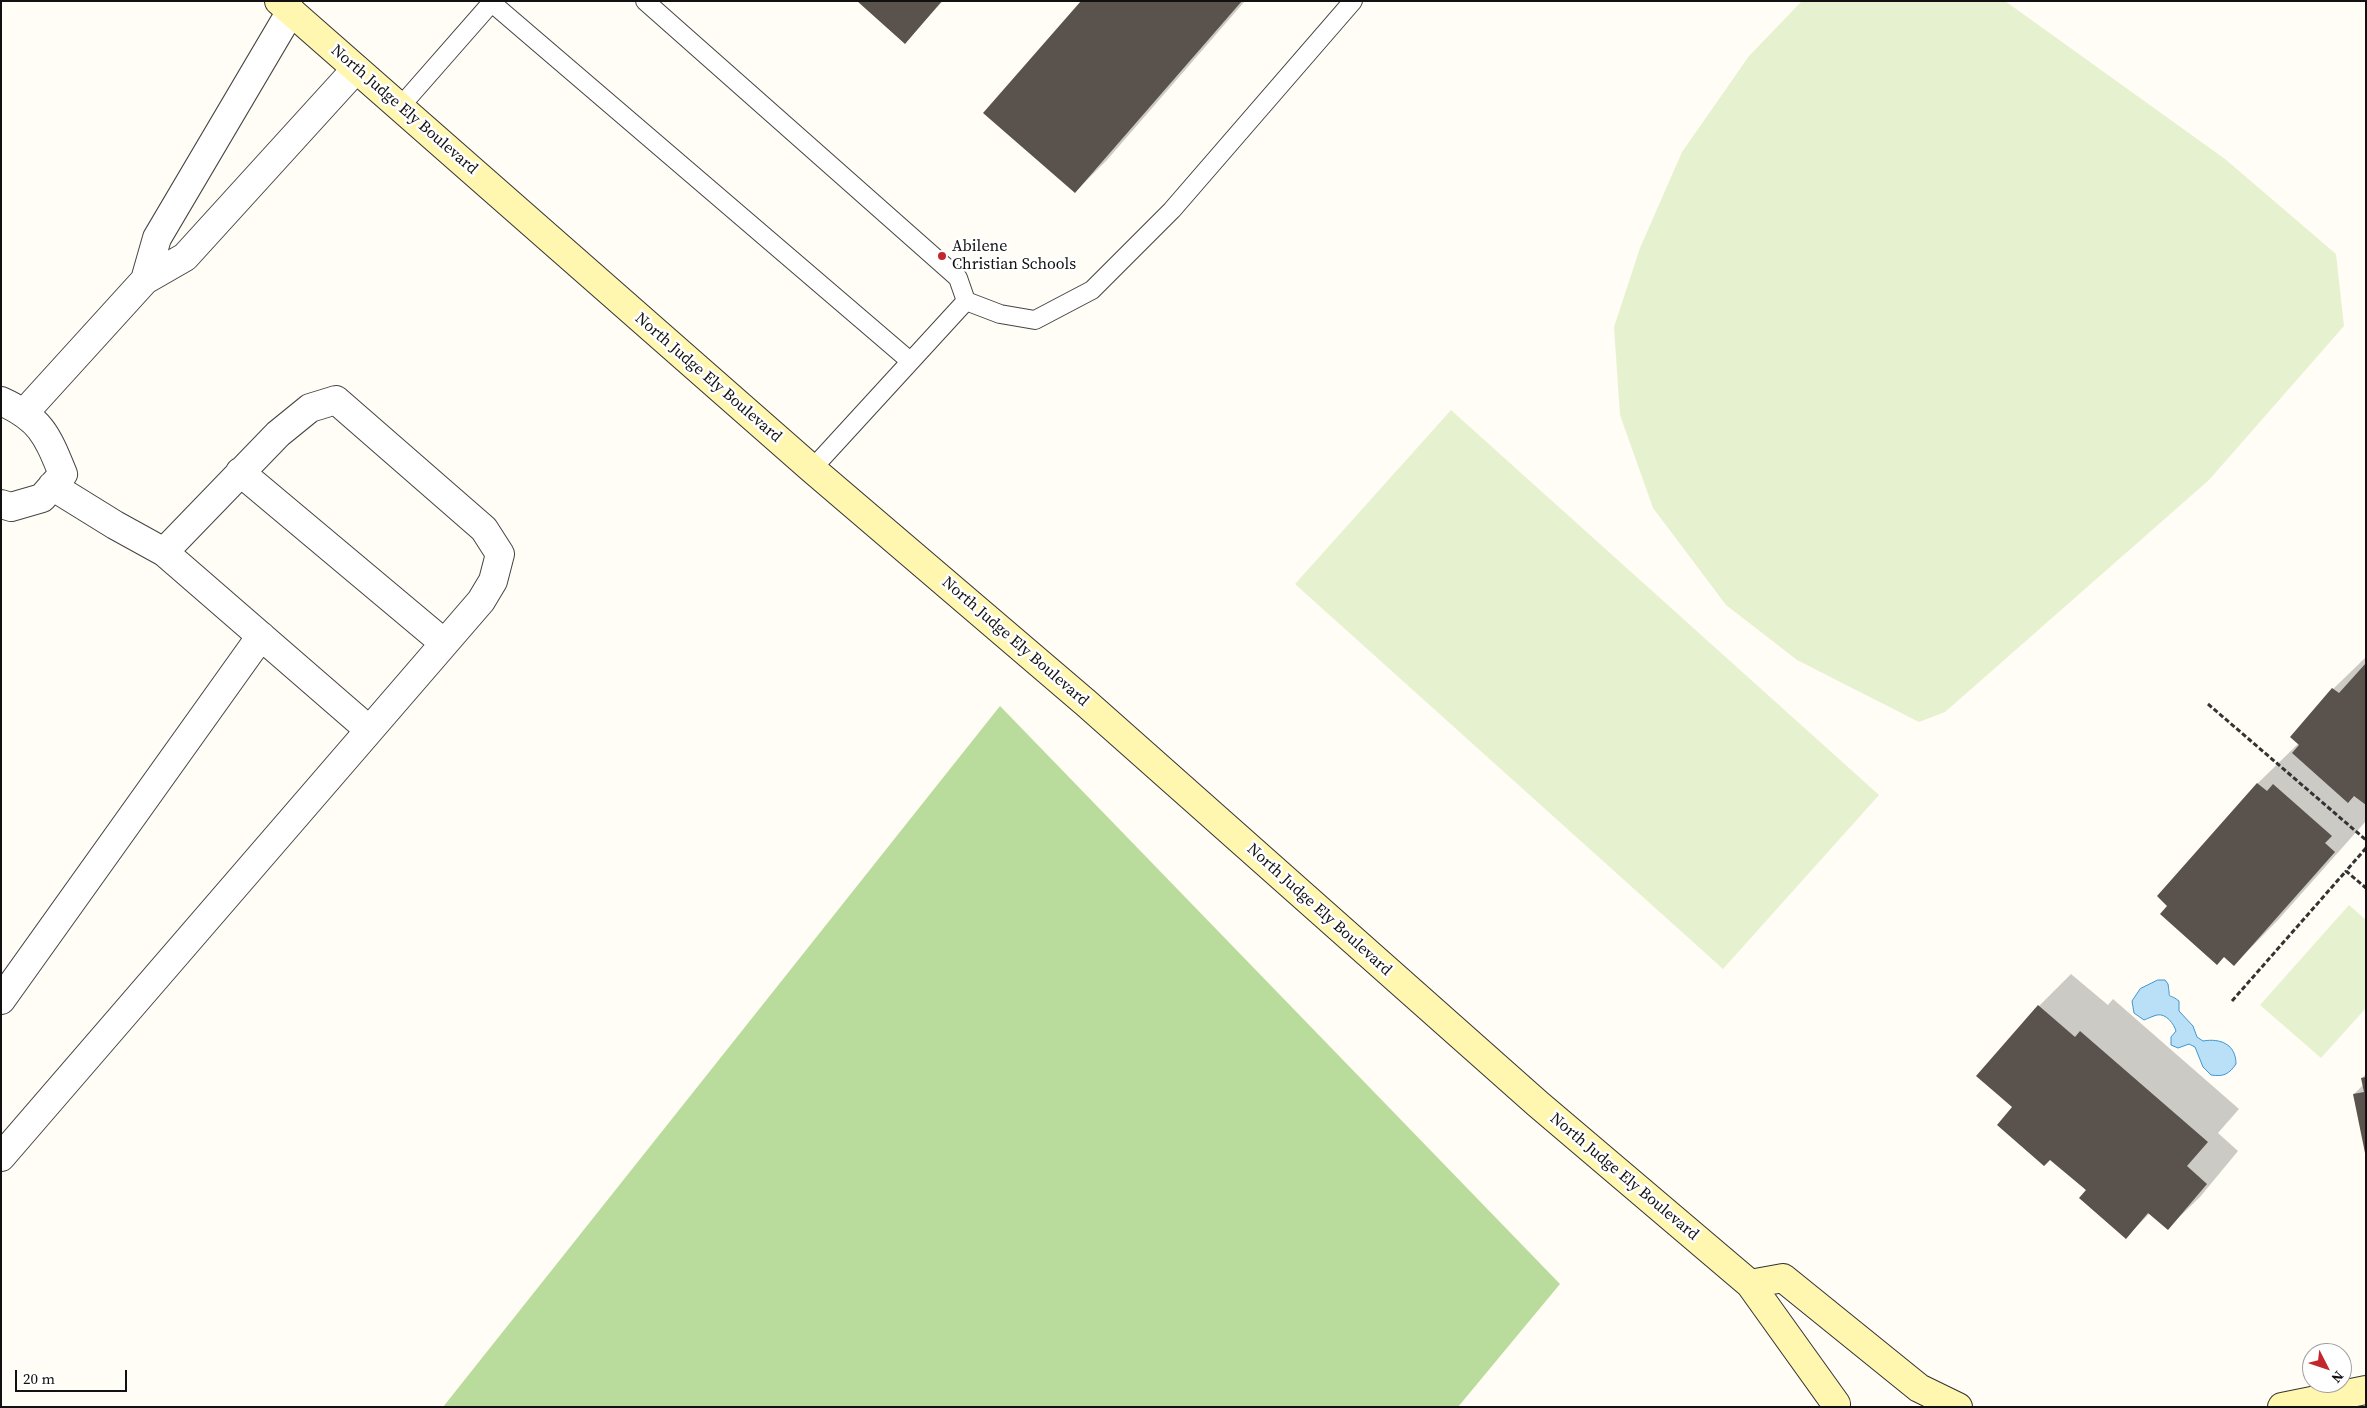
<!DOCTYPE html>
<html>
<head>
<meta charset="utf-8">
<style>
	body { margin:0 }
	#map { position:relative; width:2367px; height:1408px; overflow:hidden; background:#fffdf5; font-family:"Source Serif 4",serif }
	canvas { display:block }
	.frame { position:absolute; inset:0; border:2px solid #111; pointer-events:none }
	.north { position:absolute; left:2302px; top:1343px; width:50px; height:50px; box-sizing:border-box; background:#fff; border:1px solid #a0a0a0; border-radius:50%; rotate:131deg; font-size:14px; font-weight:700; line-height:20px; text-align:center; color:#111 }
	.north::after { content:''; display:block; margin:auto; width:18px; height:22px; background:#c4262e; clip-path:polygon(50% 0,100% 100%,50% 72%,0 100%) }
	.scale { position:absolute; left:15px; top:1370px; width:112px; height:22px; box-sizing:border-box; border:2px solid #111; border-top:0; padding-left:6px; font-size:15px; line-height:18px; white-space:nowrap; color:#111; -webkit-text-stroke:4px #fff; paint-order:stroke }
</style>
</head>
<body>
<div id="map">
<canvas width="2367" height="1408"></canvas>
<div class="frame"></div>
<div class="north">N</div>
<div class="scale">20 m</div>
</div>
<script>
const context = document.querySelector('canvas').getContext('2d');
context.lineJoin = 'round';
function paint(path, color) {
  context.fillStyle = color;
  context.fill(path, 'evenodd');
}
function strokePath(path, color, width, dash) {
  context.strokeStyle = color;
  context.lineWidth = width;
  context.lineCap = dash ? 'butt' : 'round';
  context.setLineDash(dash || []);
  context.stroke(path);
}
function write(font, color, halo, rows, align = 'center') {
  context.font = font + ' "Source Serif 4",serif';
  context.lineWidth = 5;
  context.setLineDash([]);
  context.textBaseline = 'middle';
  context.strokeStyle = halo;
  context.fillStyle = color;
  for (const [text, x, y, turn = 0] of rows) {
    context.save();
    context.translate(x, y);
    context.rotate((+turn || 0) * Math.PI / 180);
    context.textAlign = isNaN(turn) ? turn : align;
    if (halo) context.strokeText(text, 0, 0);
    context.fillText(text, 0, 0);
    context.restore();
  }
}
const forest = new Path2D(`
	M1000,706L1560,1284L1458,1407H443Z`);
const pitch = new Path2D(`
	M1802,1H2005L2225,159L2336,254L2344,326L2209,480L1945,712L1919,722L1797,660L1726,605L1653,508L1620,415L1614,327L1640,248L1682,152L1749,56Z
	M1451,410L1879,795L1723,969L1295,584Z
	M2349,905L2366,920V1008L2321,1058L2260,1005Z`);
const water = new Path2D(`
	M2158,980H2165L2168,984C2171,1003 2166,991 2179,1001V1011L2193,1026L2197,1037L2203,1041C2220,1038 2236,1044 2236,1064C2229,1074 2224,1077 2211,1075L2203,1067L2195,1047L2189,1044L2178,1048L2171,1045V1037L2176,1031C2174,1024 2166,1013 2157,1015C2153,1016 2149,1018 2144,1020L2134,1013L2132,1001L2140,989Z`);
const shadow = new Path2D(`
	M859,1H943L905,42Z
	M1082,1H1245L1107,160L1075,192Z
	M2366,657V821L2278,920L2234,965L2158,896L2258,783L2299,743L2292,737L2333,689Z
	M2071,974L2108,1005L2113,999L2239,1109L2218,1133L2238,1151L2200,1197L2168,1228L2150,1213L2126,1237L2014,1107L2039,1006Z
	M2366,1074V1151L2354,1094L2363,1085L2362,1078Z`);
const building = new Path2D(`
	M857,1H942L905,44Z
	M1081,1H1242L1075,193L983,113Z
	M2366,663V805L2354,796L2348,803L2292,753L2299,745L2290,737L2332,688L2339,693Z
	M2257,783L2267,791L2273,784L2332,836L2325,843L2335,852L2234,966L2224,957L2217,965L2160,914L2167,906L2157,896Z
	M2038,1005L2075,1037L2080,1031L2208,1142L2187,1166L2207,1184L2168,1230L2148,1213L2126,1239L2079,1198L2086,1190L2050,1160L2044,1166L1997,1125L2012,1107L1976,1076Z
	M2366,1077V1153H2365L2353,1094L2364,1092L2361,1078Z`);
const path = new Path2D(`
	M2208,704L2366,840
	M2366,848L2346,871L2366,888
	M2232,1001L2346,871`);
const lane = new Path2D(`
	M645,1L958,278L966,301L812,469
	M492,3L910,361
	M400,107L493,1
	M966,301L1000,314L1035,320L1092,290L1172,210L1353,1`);
const street = new Path2D(`
	M291,11L157,238L145,280L185,257L356,69
	M1,401C41,419 47,435 63,474L42,498L11,507L1,504
	M25,412L145,280
	M240,472L444,643
	M52,486L115,525L164,552L368,729
	M1,1000L261,636
	M1,1157L481,601L493,581L500,554L484,529L336,400L310,408L278,434L164,552`);
const secondary = new Path2D(`
	M279,1L812,469L1086,703L1538,1104L1750,1284L1836,1404L1835,1407
	M1750,1284L1783,1278L1919,1388L1958,1407
	M2282,1407L2366,1390`);
const markers = [
	[942,256,5,"#c4262e"]
];
const streetNames = [
	["North Judge Ely Boulevard",404,110,41],
	["North Judge Ely Boulevard",708,378,41],
	["North Judge Ely Boulevard",1015,642,41],
	["North Judge Ely Boulevard",1319,910,42],
	["North Judge Ely Boulevard",1624,1177,40]
];
const poiNames = [
	["Abilene",952,247],
	["Christian Schools",952,265]
];
paint(forest, '#b9dc9c');
paint(pitch, '#e6f2cf');
paint(water, '#b9e0f7');
strokePath(water, '#3f96cf', 1);
paint(shadow, '#0003');
paint(building, '#5a524d');
strokePath(lane, '#444', 20);
strokePath(street, '#444', 30);
strokePath(secondary, '#333', 30);
strokePath(path, '#333', 3, [5, 2.5]);
strokePath(lane, '#fff', 18);
strokePath(street, '#fff', 28);
strokePath(secondary, '#fff6b0', 28);
for (const [x, y, r, color] of markers) {
  const dot = new Path2D();
  dot.arc(x, y, r, 0, 2 * Math.PI);
  context.fillStyle = color;
  context.fill(dot);
  strokePath(dot, '#fff', 2);
}
write('16px', '#111', '#fff', streetNames);
write('16px', '#111', '#fff', poiNames, 'left');
</script>
</body>
</html>
